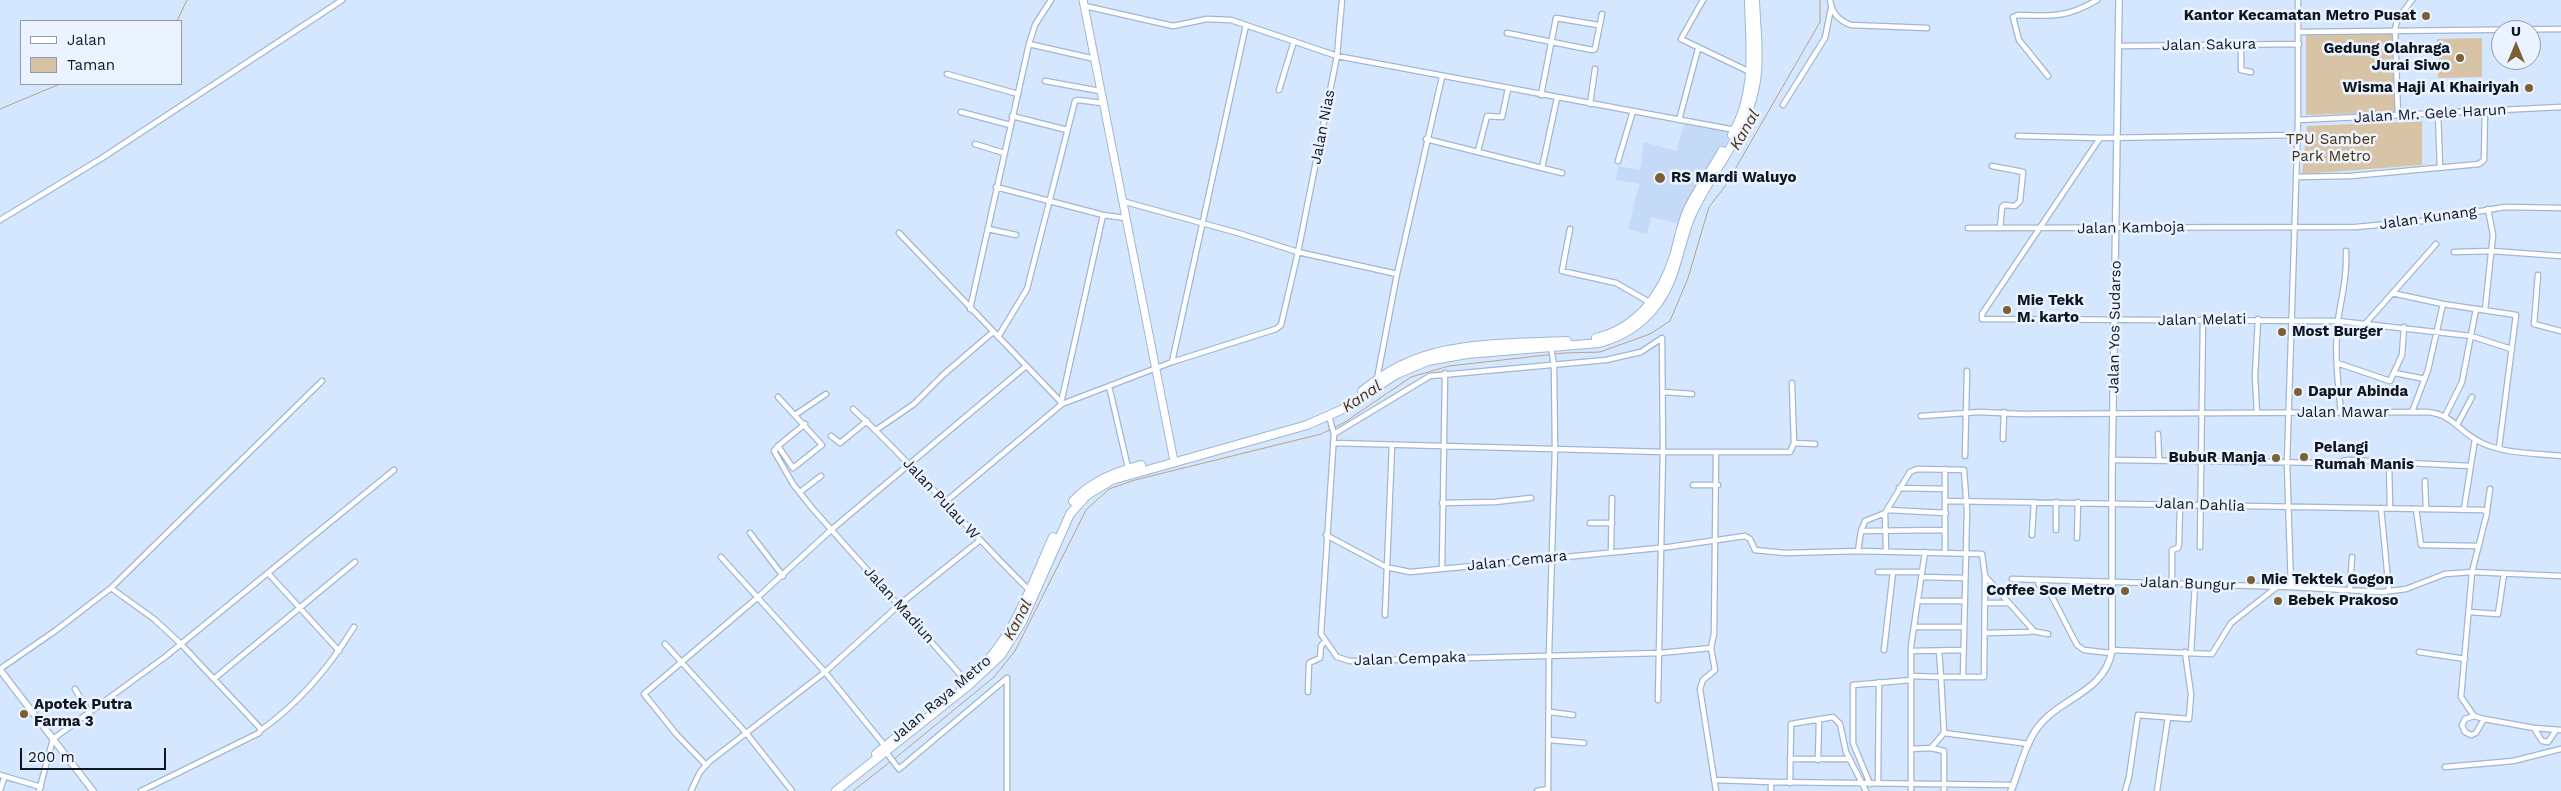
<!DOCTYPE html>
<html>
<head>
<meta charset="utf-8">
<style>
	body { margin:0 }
	#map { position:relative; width:2561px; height:791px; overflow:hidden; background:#d4e7ff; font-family:"Work Sans",sans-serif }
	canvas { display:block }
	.legend { position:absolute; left:20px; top:20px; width:162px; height:65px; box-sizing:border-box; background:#eaf3ff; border:1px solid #929ba6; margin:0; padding:6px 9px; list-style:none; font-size:15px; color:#0e1620 }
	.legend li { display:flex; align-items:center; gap:10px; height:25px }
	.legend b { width:25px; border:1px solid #929ba6 }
	.north { position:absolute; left:2491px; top:20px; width:50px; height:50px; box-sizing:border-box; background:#eaf3ff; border:1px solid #929ba6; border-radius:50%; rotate:0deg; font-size:14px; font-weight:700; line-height:20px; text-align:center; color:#0e1620 }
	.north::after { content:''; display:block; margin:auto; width:18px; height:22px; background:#7c5f32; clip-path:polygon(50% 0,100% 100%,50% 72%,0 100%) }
	.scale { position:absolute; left:20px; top:748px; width:146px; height:22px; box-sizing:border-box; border:2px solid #0e1620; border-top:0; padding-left:6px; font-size:15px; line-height:18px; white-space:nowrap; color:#0e1620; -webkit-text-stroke:4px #eaf3ff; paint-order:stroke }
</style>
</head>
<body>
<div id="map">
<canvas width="2561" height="791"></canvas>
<ul class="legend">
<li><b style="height:6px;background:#fff"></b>Jalan</li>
<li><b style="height:14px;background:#d7c3a6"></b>Taman</li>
</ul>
<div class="north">U</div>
<div class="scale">200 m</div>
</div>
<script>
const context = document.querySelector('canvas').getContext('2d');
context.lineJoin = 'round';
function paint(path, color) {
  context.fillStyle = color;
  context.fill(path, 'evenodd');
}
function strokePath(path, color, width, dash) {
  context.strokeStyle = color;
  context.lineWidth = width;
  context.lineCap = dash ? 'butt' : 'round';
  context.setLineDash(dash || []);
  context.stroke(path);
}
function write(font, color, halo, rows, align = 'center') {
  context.font = font + ' "Work Sans",sans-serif';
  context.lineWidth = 5;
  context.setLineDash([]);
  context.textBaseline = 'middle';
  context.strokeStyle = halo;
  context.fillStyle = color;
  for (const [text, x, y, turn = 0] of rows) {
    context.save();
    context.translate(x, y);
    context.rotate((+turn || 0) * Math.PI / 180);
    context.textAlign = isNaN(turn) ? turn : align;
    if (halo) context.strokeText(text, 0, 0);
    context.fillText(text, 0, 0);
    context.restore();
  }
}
const built = new Path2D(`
	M1689,124L1727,132L1730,136L1680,224L1651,217L1647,234L1628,229L1639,184L1616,180L1618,166L1640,170L1644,142L1676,151L1684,125Z`);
const green = new Path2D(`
	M2393,32L2395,112L2306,115V33Z
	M2482,38V77L2438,78L2437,39Z
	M2422,121V165L2302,174L2307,126Z`);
const stream = new Path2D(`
	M177,21L187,0
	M0,109L60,84
	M893,760L994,677L1015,651L1086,510L1109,489L1135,480L1321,434L1345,422L1411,377L1449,366L1564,353L1600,352L1650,334L1670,321L1688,278L1709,207L1726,185L1820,22V0
	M853,791L890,762`);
const minor = new Path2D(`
	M1703,0L1681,39L1750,72
	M1830,0C1832,13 1838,20 1851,25L1927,28
	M1085,6L1173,26L1207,19L1231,20L1337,56L1735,130
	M2299,32L2561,29
	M1507,33L1592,50L1595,49L1602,14
	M1029,44L1095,59
	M2241,45V70L2251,72
	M2119,46L2299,44
	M947,74L1018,94
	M2048,76L2019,40L2013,17L2018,15C2051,16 2067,18 2097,0
	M1045,81L1100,91
	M1279,90L1294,41
	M1541,95L1556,18L1598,25
	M1590,104L1595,69
	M1783,105L1825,38L1831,8
	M961,112L1010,125
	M2438,113L2440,167
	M1012,116L1067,130
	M2398,116L2395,29L2397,20L2412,0
	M1679,120L1698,49
	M2298,120L2561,107
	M2298,135L2100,138L1982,314V319L2338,321L2471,336L2511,349
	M2018,136L2100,138
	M1426,139L1562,173
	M975,144L1004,153
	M1478,151L1487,116L1502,117L1508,89
	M1618,161L1633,111
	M1992,166L2023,172L2020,201L2015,206L2004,205L2002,207L2000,228
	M1542,168L1557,98
	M2296,177L2351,176L2479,164L2484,160L2485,110
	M996,187L1103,215L1125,218
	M1122,201L1238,233L1298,252L1397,274
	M0,220L102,158L342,0
	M1968,228L2356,227L2422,221L2505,207L2561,208
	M988,229L1016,235
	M1570,229L1562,271L1616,283L1651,303
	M899,233L1060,401
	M2454,252L2492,251L2561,256
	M2538,275L2534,324L2561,331
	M2392,293L2443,304L2516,315L2499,448
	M970,309L1029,44L1035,25L1051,0
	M2485,310L2493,235L2488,209
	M2366,323L2436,244
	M998,337L1027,289L1075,101L1078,100L1102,103
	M1172,362L1246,25
	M2337,363L2390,381L2402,355L2404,327
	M2395,373L2425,379
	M1377,379L1397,274L1442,77
	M1109,386L1128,468
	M1663,392L1692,394
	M778,397L822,445L793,468L778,446L805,424
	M1061,403L1103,215
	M853,409C915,466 969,531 1029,590
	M2412,412L2428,370L2443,304
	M2257,413L2255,376L2258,319
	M2341,413C2338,382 2334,351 2338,320C2342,295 2347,277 2346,251
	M795,415L826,394
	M1329,416L1334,434L1321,634L1337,657L1350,661L1660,653L1711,648L1714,634L1716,452
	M1921,416L1980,412L2021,414L2427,412C2453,414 2459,432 2480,442C2503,454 2536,453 2561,456
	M2445,416L2462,382L2476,309
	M2457,425L2472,397
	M876,430L914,404L943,375L993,332
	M1334,434L1430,376L1606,360L1641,352L1662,338L1663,452L1658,700
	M2158,434L2159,460
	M831,436L840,443L867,421
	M2003,439L2004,412
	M1333,443L1663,452H1790L1794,443L1792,383
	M1794,443L1815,444
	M778,446L774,451L793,484L812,508L966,681
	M1965,456L1967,371
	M2112,460L2334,463L2348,460L2470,466
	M2389,462L2390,508
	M1945,469V551
	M2425,481L2426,509
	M1693,485H1718
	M1899,488L1945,489
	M800,492L821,476
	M1945,501L2484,510L2487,513L2472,572L2461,697L2474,716L2484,719L2534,728L2561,730
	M2056,502V530
	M944,503L1062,404L1172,362L1276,329L1281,325L1298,252L1337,56L1342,0
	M1442,503L1495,502L1531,498
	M2381,508L2389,591
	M2416,509L2421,545L2479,546
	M2464,509L2475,439
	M1888,510L1946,513
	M2487,511L2490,489
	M1885,513L1886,551
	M1590,523H1612
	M1861,531L1945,530
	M750,533L783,576
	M1326,535L1386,567L1410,572L1669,547L1745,536L1750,539L1755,550L1785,553L1858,551L1982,554L1985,576L1984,677H1941L1944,733L1931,748L1911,749
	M2032,535L2034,502
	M2077,538L2078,502
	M2200,547L2203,319
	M1611,551L1612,498
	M1858,551L1861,531L1865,521L1885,513L1910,472L1917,469L1964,470L1967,511L1963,676
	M721,557L825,672L885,746
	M1442,569L1445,373
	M1878,572H1922
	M268,573L339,651
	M1921,577L1964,578
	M2012,579L2291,587L2382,592L2406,589L2445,574L2472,572L2561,576
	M2038,580L2039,585L2045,587L2050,593L2077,645L2084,650L2111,653
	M2172,583V550L2178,548L2179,544L2180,504
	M2291,587L2287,463L2298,120V0
	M111,588L154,619L181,644L261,729L259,733L141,791
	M2350,590L2352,557
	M1918,601H1965
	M1985,603H2009
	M2469,612L2498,614L2504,574
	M1385,615L1392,445
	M1914,627H1963
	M2032,631L2048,634
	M1985,633L2029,632L2033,630L1985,576
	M665,644L747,734L792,791
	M1711,648L1715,670L1703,680L1700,689L1716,791
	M1884,650L1893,572
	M2112,650L2212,654L2231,623L2278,586
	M1911,651L1963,650
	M2419,652L2465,659
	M2191,653L2195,584
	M0,669L55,631L111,588L322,381
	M1911,676L1941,677L1939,651
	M215,678L355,562
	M75,689L90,714
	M1308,692L1309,663L1320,658L1321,646L1325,641
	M1550,712L1573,715
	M2474,716L2465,719L2462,725L2465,732L2471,735L2476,733L2484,719
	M2534,728L2542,741L2548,742L2556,730
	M261,730C298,704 330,666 354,627
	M1944,733L2029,744
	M1550,740L1584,743
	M1931,748L1944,751V791
	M886,752L899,769L1007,678
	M1790,759H1850
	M1818,760L1819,720
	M706,765L677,735L644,694L757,598L831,530L1026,366
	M2445,767L2513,761L2561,749
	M0,775L41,787
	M1715,780L1772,782
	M1790,783L1791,724L1833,717L1840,724L1846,752L1866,791
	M1878,783L1879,682
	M1870,784L1853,743V685L1911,680
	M0,790L5,776
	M39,791L53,739L165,657L394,470
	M691,791L700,772L710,761L825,672L899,605L979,541
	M1007,791V678
	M1537,791L1548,789
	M1548,791L1549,654L1555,449L1554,366L1551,347
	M1771,791V784L1774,782L2013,785
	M1911,791V646L1925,552
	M2125,791L2129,777L2138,715L2189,719L2191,694L2185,652
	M2157,791L2168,717`);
const tertiary = new Path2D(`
	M0,670L93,791
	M2011,791C2019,771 2025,744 2038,727C2061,697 2104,693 2112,651V472L2119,0`);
const primary = new Path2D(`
	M1083,0L1174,461`);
const trunk = new Path2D(`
	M1732,135C1757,92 1750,47 1749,0
	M1596,338C1637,328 1662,295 1674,256C1679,239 1681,223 1689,207C1698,188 1712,170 1722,151
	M1362,391C1377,379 1393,368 1411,361C1456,342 1519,343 1567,341
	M1073,501C1092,481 1115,472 1141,465
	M973,675C1014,639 1031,586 1053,537
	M876,754L906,729
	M836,791L969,685L1001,655L1022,622L1070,514L1087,495L1112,480L1307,425L1341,410L1397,374L1428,361L1467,354L1599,343C1622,337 1640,326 1655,307C1677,280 1678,247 1691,216C1710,173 1744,138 1754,91C1761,62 1756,30 1755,0`);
const markers = [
	[2426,16,5,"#7c5f32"],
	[2460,58,5,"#7c5f32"],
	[2529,88,5,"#7c5f32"],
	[1660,178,6,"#7c5f32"],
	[2007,310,5,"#7c5f32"],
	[2282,332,5,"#7c5f32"],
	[2298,392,5,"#7c5f32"],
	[2304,457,5,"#7c5f32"],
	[2276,458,5,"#7c5f32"],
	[2251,580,5,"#7c5f32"],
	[2125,591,5,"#7c5f32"],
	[2278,601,5,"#7c5f32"],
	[24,714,5,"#7c5f32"]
];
const poiNames = [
	["Kantor Kecamatan Metro Pusat",2416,16,"right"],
	["Gedung Olahraga",2450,49,"right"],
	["Jurai Siwo",2450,66,"right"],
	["Wisma Haji Al Khairiyah",2519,88,"right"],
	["RS Mardi Waluyo",1671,178],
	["Mie Tekk",2017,301],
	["M. karto",2017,318],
	["Most Burger",2292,332],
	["Dapur Abinda",2308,392],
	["Pelangi",2314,448],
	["Rumah Manis",2314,465],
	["BubuR Manja",2266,458,"right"],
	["Mie Tektek Gogon",2261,580],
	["Coffee Soe Metro",2115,591,"right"],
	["Bebek Prakoso",2288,601],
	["Apotek Putra",34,705],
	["Farma 3",34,722]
];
const streetNames = [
	["Jalan Sakura",2209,45,-1],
	["Jalan Mr. Gele Harun",2430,114,-3],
	["Jalan Nias",1323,127,-79],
	["Jalan Kunang",2428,218,-8],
	["Jalan Kamboja",2131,228,-1],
	["Jalan Melati",2202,320,-1],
	["Jalan Yos Sudarso",2115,327,-89],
	["Jalan Mawar",2343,413],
	["Jalan Pulau W",941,499,47],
	["Jalan Dahlia",2200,505,2],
	["Jalan Cemara",1517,561,-6],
	["Jalan Bungur",2188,584,2],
	["Jalan Madiun",899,605,48],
	["Jalan Cempaka",1410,659,-2],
	["Jalan Raya Metro",941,699,-40]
];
const parkNames = [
	["TPU Samber",2331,140],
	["Park Metro",2331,157]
];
const waterNames = [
	["Kanal",1745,130,-60],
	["Kanal",1362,397,-34],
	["Kanal",1018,620,-63]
];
paint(built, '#c4daf7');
paint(green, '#d7c3a6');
strokePath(stream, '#b8a385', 1);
strokePath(minor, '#a0b6d3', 7);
strokePath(tertiary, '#a0b6d3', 8);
strokePath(primary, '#a0b6d3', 9);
strokePath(trunk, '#a0b6d3', 10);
strokePath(minor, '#fff', 4.5);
strokePath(tertiary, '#fff', 5.5);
strokePath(primary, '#fff', 7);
strokePath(trunk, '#fff', 8);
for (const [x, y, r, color] of markers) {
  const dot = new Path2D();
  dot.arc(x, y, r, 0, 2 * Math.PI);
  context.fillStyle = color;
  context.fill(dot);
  strokePath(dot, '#eaf3ff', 2);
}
write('bold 15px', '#0e1620', '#eaf3ff', poiNames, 'left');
write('15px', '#0e1620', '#eaf3ff', streetNames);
write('15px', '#49320a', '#eaf3ff', parkNames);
write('italic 16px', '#4b330c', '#eaf3ff', waterNames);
</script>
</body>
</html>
